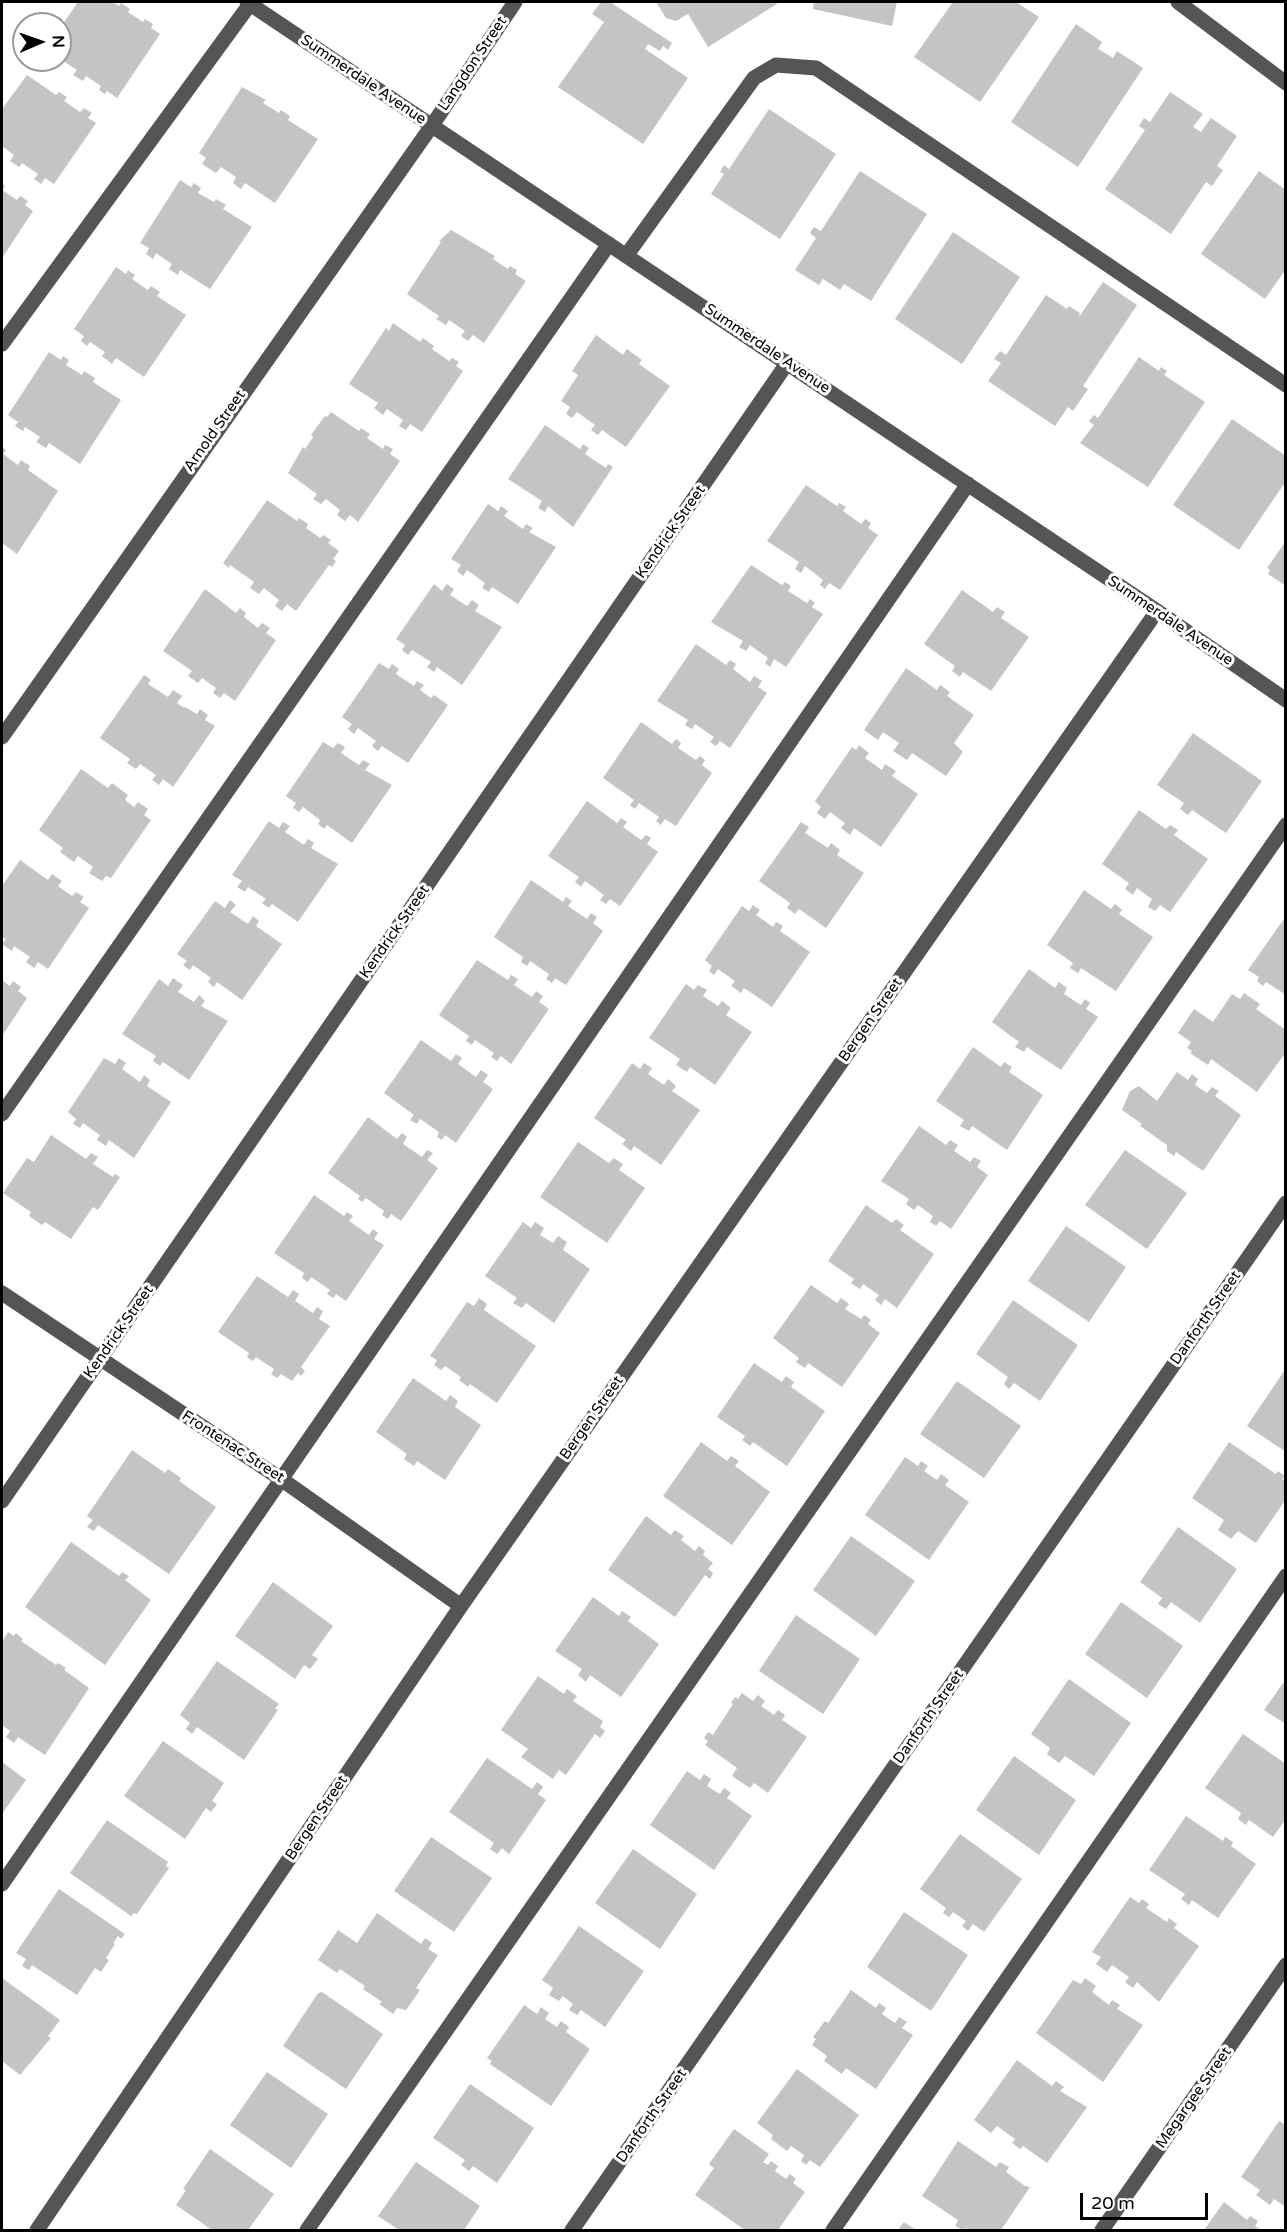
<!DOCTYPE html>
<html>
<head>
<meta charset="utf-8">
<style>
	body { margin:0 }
	#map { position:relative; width:1287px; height:2232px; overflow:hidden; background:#fff; font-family:"Varela Round",sans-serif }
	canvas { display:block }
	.frame { position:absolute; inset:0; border:3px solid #000; pointer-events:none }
	.north { position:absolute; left:12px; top:12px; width:60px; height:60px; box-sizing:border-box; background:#fff; border:2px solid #999; border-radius:50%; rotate:88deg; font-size:16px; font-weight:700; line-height:24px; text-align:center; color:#000 }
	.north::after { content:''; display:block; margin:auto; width:21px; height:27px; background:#000; clip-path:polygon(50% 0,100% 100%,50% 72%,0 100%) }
	.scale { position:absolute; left:1080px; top:2193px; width:128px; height:27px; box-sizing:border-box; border:3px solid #000; border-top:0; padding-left:8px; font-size:18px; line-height:21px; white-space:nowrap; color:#000; -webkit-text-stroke:4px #fff; paint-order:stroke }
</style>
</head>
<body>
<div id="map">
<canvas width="1287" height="2232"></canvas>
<div class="frame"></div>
<div class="north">N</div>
<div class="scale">20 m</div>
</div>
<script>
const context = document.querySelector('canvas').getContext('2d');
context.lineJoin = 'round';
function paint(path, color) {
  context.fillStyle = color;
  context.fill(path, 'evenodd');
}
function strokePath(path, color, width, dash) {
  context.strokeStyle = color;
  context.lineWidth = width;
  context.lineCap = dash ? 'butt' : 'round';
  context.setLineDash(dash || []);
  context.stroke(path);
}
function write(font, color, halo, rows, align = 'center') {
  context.font = font + ' "Varela Round",sans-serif';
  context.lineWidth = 6;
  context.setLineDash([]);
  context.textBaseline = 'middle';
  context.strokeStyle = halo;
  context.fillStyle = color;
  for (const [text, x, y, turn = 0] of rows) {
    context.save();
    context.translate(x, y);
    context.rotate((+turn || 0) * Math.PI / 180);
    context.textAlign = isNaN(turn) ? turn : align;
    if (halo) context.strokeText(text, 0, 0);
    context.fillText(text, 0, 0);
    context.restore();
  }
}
const building = new Path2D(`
	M78,2H113L119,6L121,3L130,9L128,12L143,22L145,19L153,24L151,28L160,34L117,98L107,91L105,94L99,90L101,86L86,76L83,81L73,75L77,70L60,59V28Z
	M601,2H610L672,43L668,50L663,46L660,51L648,44L645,49L688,78L643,144L558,87L604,22L592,14Z
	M656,2H775L777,4L708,47L688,14L676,21L666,18Z
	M814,2H897L892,26L813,9Z
	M953,2H1016L1039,17L980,102L914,57Z
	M1076,24L1102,42L1098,49L1113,58L1117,51L1143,68L1078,167L1011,122Z
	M27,75L56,95L59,92L67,97L64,101L80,112L84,108L92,113L88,118L96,123L54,184L45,178L41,184L34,179L38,174L22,163L19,167L10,161L14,155L2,146V109Z
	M242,87L266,100L263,103L279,113L281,110L290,116L288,120L318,139L275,203L245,183L241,189L233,183L236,177L221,167L216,173L202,164L206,158L199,153Z
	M1170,92L1203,114L1193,127L1201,132L1211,118L1237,136L1217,166L1223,170L1212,186L1206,182L1171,234L1105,189L1145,130L1139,126L1144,118L1150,122Z
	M769,109L836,154L780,239L711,194L724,174L720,172L724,165L729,169Z
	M860,171L927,214L871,301L844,284L840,290L823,279L819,285L795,270L816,238L810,233L814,227L821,231Z
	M1259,171L1286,190V269L1265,299L1201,254Z
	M180,180L191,187L194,183L201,188L198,193L214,202L216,199L226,205L223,209L252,227L210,289L180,270L178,275L169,269L172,264L156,253L153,259L146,254L149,248L140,243Z
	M2,183L5,186L2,190L17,200L20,196L28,201L25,205L33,211L2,258Z
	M451,230L495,256L493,259L508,269L510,266L517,270L515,274L526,281L484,343L473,335L468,341L461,336L465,331L449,320L446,325L436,319L439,316L407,294L441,242L439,241Z
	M953,232L1020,277L962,364L895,319Z
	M116,267L126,274L128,270L135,275L132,279L148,290L151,286L160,292L157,296L186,315L144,377L116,358L112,364L102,356L105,352L90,342L87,346L81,341L84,336L74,329Z
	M1103,282L1137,305L1083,386L1088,389L1073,411L1068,407L1055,426L988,381L1001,363L994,359L1000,351L1006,355L1046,295L1067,309L1069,306L1080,313L1079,317Z
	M393,323L420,342L423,338L434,346L432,349L449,361L452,358L459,362L456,366L463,371L422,432L410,424L406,430L399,426L403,420L387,409L383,415L374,408L378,403L349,384L386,328L389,331Z
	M596,335L623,355L627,349L642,360L639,364L670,386L626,447L602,430L598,435L591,430L595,425L577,412L572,418L566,414L570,407L561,401L578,375L572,371Z
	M49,352L61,360L63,356L69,360L66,365L82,375L84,371L95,378L93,382L121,400L80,464L49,443L46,448L36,442L40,437L25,427L23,431L15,426L18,422L8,415Z
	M1139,357L1159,371L1161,367L1167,371L1164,375L1205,402L1148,487L1080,443L1094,425L1089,421L1094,415L1098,418Z
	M331,412L359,431L361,428L370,434L367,438L383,449L385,445L393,449L390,454L400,461L358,522L350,515L345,521L337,515L340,510L326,499L321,504L313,499L317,494L288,473L303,447L305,449L313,437L311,435L325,416L327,417Z
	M1232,419L1286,456V481L1239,550L1173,505Z
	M545,425L580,449L583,444L589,448L585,454L606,468L608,464L613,467L573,527L548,506L545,512L538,508L542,501L508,479Z
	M2,447L6,450L3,454L18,465L21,460L30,466L28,470L58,491L17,554L2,543Z
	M806,485L837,506L839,503L846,507L843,511L861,524L865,519L871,523L868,528L878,535L840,590L829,583L825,589L820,585L823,580L805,566L801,573L795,569L799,562L767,541Z
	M267,500L297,521L299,518L308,524L306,528L320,538L323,535L331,540L328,543L339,551L333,559L336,561L332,567L329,565L296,611L287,604L282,611L275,606L279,600L264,588L259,594L250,588L254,582L230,565L229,568L223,563Z
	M488,504L498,511L501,506L508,511L504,516L523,529L526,524L533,528L529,532L556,547L518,604L492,587L489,592L482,588L485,583L467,570L463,576L457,571L461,565L451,559Z
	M1286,541V586L1268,574L1270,570L1267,568Z
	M751,565L782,585L785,582L791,586L788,591L807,603L810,599L815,603L812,607L823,614L786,667L774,659L770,667L765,663L768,658L750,645L746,651L739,647L743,641L711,622Z
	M434,584L442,591L447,584L454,589L450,595L467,606L472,600L479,605L475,611L502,627L462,685L437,667L434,672L427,667L431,662L412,650L408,655L402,650L405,645L396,639Z
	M205,589L236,613L240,608L246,613L244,617L258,628L262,623L270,628L266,633L276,640L235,701L224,693L220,698L213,693L216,688L202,678L198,683L188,676L192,671L163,651Z
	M962,590L993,612L997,607L1005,612L1001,618L1029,637L991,691L963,672L960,677L952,671L955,666L924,644Z
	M696,644L726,665L730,660L736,664L733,669L750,682L754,676L762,681L758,687L767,693L730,748L720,741L716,746L710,742L714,737L695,724L692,729L685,725L688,720L657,701Z
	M379,663L389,669L392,664L399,669L396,674L414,686L417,681L424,685L420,690L431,698L434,695L448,705L408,763L382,746L378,751L372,746L376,741L358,728L354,734L348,729L352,724L342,717Z
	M906,668L937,690L940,685L950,692L947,696L974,715L954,743L963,752L946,776L912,753L907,760L893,751L899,743L883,732L878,740L864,730Z
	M144,675L151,680L148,684L168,697L173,690L182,696L177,703L184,708L185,707L197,714L200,709L208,715L205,720L215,726L173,787L163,779L159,785L152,780L156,775L140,764L136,769L127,763L130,759L100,738Z
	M641,722L672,744L676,739L681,743L678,748L696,760L700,756L705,760L702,765L712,773L676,826L665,819L661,825L656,821L659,817L639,803L635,809L630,805L634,800L603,778Z
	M1193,733L1262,781L1226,833L1192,810L1188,815L1180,809L1184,803L1157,785Z
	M323,742L333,748L338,743L345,747L341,753L359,765L363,760L370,764L365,770L392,785L352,843L327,825L324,829L318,824L320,820L303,807L299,812L293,808L296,803L286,796Z
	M859,745L869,753L865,758L882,770L885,764L896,771L892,776L918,794L881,847L854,828L850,835L841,828L845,823L830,812L825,819L817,813L821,807L815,801L852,747L856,750Z
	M81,769L108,788L112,783L128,795L125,800L134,807L138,802L148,809L144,815L151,820L111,878L106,876L102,881L89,873L93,867L78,856L74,862L60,852L63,848L39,830Z
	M587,801L617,823L621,818L627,822L623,827L641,840L646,835L651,838L647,844L658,852L620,906L610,899L606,904L600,900L604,895L585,881L581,887L575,882L579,877L548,856Z
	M1139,810L1166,829L1170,825L1178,830L1174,835L1208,859L1170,912L1160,905L1155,911L1148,907L1152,899L1137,888L1133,895L1125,889L1129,883L1102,864Z
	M269,821L279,828L283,822L290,826L285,832L304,845L308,839L314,843L311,848L338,864L298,922L272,904L269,908L262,903L266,899L248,887L245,892L237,887L242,881L232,875Z
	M801,822L809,827L805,833L828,848L831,843L840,850L837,855L864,873L826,928L799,909L795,914L787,908L790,903L759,881Z
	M20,860L48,880L52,874L62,881L58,886L72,896L76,892L84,897L80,902L89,908L48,969L38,962L34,968L26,962L30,957L14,946L12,951L2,944L6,939L2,937V886Z
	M531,880L563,902L566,897L572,901L568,906L587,919L591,913L597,917L593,923L603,931L566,985L555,978L552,983L546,979L549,974L530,961L527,966L521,962L523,957L494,937Z
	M1084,890L1111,909L1115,904L1122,910L1119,914L1153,937L1116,991L1081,968L1078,973L1070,968L1073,963L1047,945Z
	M230,900L236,905L230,912L248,924L253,916L259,921L256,926L282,944L242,1000L217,982L214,987L208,982L211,978L193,965L190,970L183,965L187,961L177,954L215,901L225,908Z
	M753,905L760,910L756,915L773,927L776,922L783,926L780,931L810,952L772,1007L744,988L741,993L731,986L735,981L718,969L714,975L709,971L712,966L705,960L742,906L749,911Z
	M1286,916V995L1266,982L1263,986L1257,981L1259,977L1248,970Z
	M477,960L508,980L511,975L518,979L514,985L532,997L536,991L543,996L539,1002L549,1009L511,1064L501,1056L497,1061L491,1057L494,1053L475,1040L472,1045L466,1041L469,1036L439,1015Z
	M1029,969L1055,988L1059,982L1067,988L1064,994L1081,1005L1085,999L1090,1003L1086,1009L1098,1017L1061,1070L1027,1047L1024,1052L1015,1047L1019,1042L992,1022Z
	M173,978L183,985L178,992L194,1002L199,995L205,1001L201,1006L228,1021L189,1080L163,1062L160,1066L153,1061L156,1056L122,1034L159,979L168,986Z
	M2,980L10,986L13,981L21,987L18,991L27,998L2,1036Z
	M686,984L694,990L698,985L707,990L703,996L718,1006L722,1001L731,1008L726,1015L752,1032L715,1085L690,1067L687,1072L676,1065L680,1059L649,1038Z
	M1244,993L1260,1004L1256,1009L1286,1030V1052L1257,1092L1211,1059L1208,1065L1190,1053L1192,1051L1187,1048L1191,1042L1178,1033L1194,1009L1213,1022L1232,994L1240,999Z
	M421,1040L451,1061L456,1054L462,1058L458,1064L476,1077L481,1070L488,1075L483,1082L493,1089L456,1143L445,1135L442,1140L437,1137L439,1132L420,1119L417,1124L410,1120L414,1115L384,1093Z
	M973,1047L1001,1067L1004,1062L1012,1067L1009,1072L1043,1095L1007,1150L972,1126L969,1131L960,1126L964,1120L936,1101Z
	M104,1058L115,1064L119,1058L126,1063L122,1069L140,1082L144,1075L150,1080L147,1086L171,1102L134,1158L109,1140L106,1146L97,1140L100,1135L83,1123L80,1128L73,1124L76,1119L68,1112Z
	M632,1063L640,1069L644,1063L652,1068L648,1074L664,1085L668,1079L676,1086L672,1091L700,1110L661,1165L634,1146L631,1151L622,1144L626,1140L594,1118Z
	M1177,1072L1188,1080L1192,1074L1198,1079L1195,1085L1207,1093L1212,1087L1219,1091L1215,1096L1241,1115L1203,1171L1176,1152L1174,1156L1167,1151V1145L1140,1126L1142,1124L1122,1110L1130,1091L1139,1086L1157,1101Z
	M368,1117L397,1139L402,1133L407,1137L403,1144L422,1157L427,1150L433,1153L427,1160L438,1168L401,1221L391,1214L388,1219L382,1215L384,1211L366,1198L362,1202L358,1199L360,1196L328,1173Z
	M919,1126L946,1145L950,1140L958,1145L954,1151L970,1162L974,1157L981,1161L977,1167L988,1175L951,1229L940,1221L936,1226L930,1222L933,1216L918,1205L914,1210L906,1204L909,1199L881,1181Z
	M51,1135L86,1159L91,1153L98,1157L93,1164L113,1177L115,1174L120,1177L98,1210L93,1207L71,1239L45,1222L42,1225L29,1216L31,1212L3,1193L27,1158L34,1162Z
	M578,1142L609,1163L614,1158L623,1164L619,1170L645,1188L607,1243L540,1197Z
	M1125,1150L1187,1193L1147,1249L1085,1205Z
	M314,1195L344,1216L347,1212L353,1216L349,1221L369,1235L373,1229L378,1233L374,1239L384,1245L346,1301L336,1294L333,1298L327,1294L330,1290L311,1277L308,1282L302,1278L304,1273L274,1253Z
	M866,1205L892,1223L896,1219L904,1225L900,1230L934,1254L897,1308L885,1299L881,1305L875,1300L879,1295L863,1284L860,1289L851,1283L854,1279L828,1261Z
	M523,1222L531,1228L535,1222L544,1228L540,1235L553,1243L558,1236L567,1242L563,1250L590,1269L554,1323L526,1303L522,1308L513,1303L517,1298L485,1276Z
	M1066,1226L1126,1267L1089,1322L1028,1281Z
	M257,1276L288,1297L293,1290L299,1294L295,1301L313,1313L317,1307L323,1311L319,1319L330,1326L301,1367L305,1371L301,1376L298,1373L292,1381L281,1374L277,1378L271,1374L274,1369L256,1357L253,1361L247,1357L249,1353L218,1332Z
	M811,1285L837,1303L841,1298L849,1304L845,1309L861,1319L864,1315L871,1320L868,1324L880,1333L842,1387L808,1363L805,1368L796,1362L799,1358L773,1338Z
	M479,1298L487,1304L484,1310L536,1346L497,1403L470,1384L468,1387L459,1380L461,1377L445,1366L441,1370L434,1365L437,1360L430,1356L467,1302L474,1306Z
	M1013,1300L1078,1345L1040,1401L1014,1383L1009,1389L1004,1384L1008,1377L976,1354Z
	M754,1363L782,1382L786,1376L794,1382L791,1387L825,1411L787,1466L753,1442L750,1446L742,1440L745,1436L717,1417Z
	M1284,1371L1286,1372V1452L1247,1426Z
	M413,1378L446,1401L450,1395L458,1401L455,1407L481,1425L445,1480L417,1461L414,1466L404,1459L407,1454L376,1432Z
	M957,1381L1021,1426L984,1478L920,1434Z
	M701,1442L727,1461L731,1456L739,1461L735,1466L770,1492L732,1545L663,1496Z
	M1229,1442L1276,1474L1278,1471L1285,1476L1282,1479L1286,1481V1499L1256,1543L1238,1531L1231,1539L1218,1530L1224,1520L1192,1498Z
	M132,1450L165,1473L168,1469L181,1478L179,1481L216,1507L169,1574L98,1525L94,1531L87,1527L93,1520L87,1516Z
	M905,1457L918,1466L921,1461L928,1466L924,1471L937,1480L941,1474L949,1480L945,1485L969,1502L929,1560L865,1515Z
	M646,1516L671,1535L675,1530L684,1536L681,1540L695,1551L699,1546L705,1551L703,1555L713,1563L708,1569L713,1573L710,1579L705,1575L675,1617L608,1570Z
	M1178,1527L1237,1569L1200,1623L1171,1602L1166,1609L1158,1604L1162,1598L1140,1582Z
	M851,1536L915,1581L876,1636L813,1590Z
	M71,1542L119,1576L122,1572L129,1576L125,1580L151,1600L105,1665L25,1607Z
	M273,1582L333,1626L312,1655L318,1659L310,1669L304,1665L295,1679L235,1636Z
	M593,1597L619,1616L622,1611L631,1617L628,1621L659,1644L621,1697L590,1675L586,1682L578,1675L582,1669L555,1651Z
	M1121,1602L1183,1646L1147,1698L1085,1654Z
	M796,1615L860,1659L823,1714L759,1671Z
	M8,1632L14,1636L16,1633L23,1639L21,1641L56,1665L58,1663L66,1668L64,1670L89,1688L45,1755L18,1737L14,1743L6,1737L10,1731L2,1725V1642Z
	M217,1661L279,1704L275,1708L278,1710L244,1760L197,1727L192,1734L186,1729L190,1723L180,1715Z
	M538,1676L564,1694L567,1689L577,1696L573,1701L603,1721L600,1727L605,1731L600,1738L595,1734L566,1775L559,1770L553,1779L521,1757L528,1749L501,1730Z
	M1069,1679L1131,1723L1094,1776L1065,1756L1059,1763L1047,1754L1050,1748L1031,1734Z
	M1286,1679V1724L1264,1710Z
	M742,1693L753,1701L758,1695L765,1701L761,1706L774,1715L778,1710L785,1715L782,1720L807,1737L768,1793L754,1783L750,1788L732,1776L737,1768L705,1745L708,1741L704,1738L708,1732L713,1735L733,1704L731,1703L735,1697L738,1699Z
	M1243,1734L1286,1764V1819L1273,1837L1249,1820L1246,1825L1238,1819L1241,1813L1205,1788Z
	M163,1741L224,1783L212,1801L217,1804L211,1812L206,1808L185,1839L124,1796Z
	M1014,1756L1076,1800L1039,1855L976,1810Z
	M487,1758L532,1789L537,1782L543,1787L538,1794L546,1800L509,1854L502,1848L497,1854L490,1849L494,1843L449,1812Z
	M2,1762L26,1780L2,1814Z
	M687,1771L700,1780L704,1774L711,1779L707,1786L720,1794L724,1788L731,1793L727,1798L752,1816L714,1870L650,1825Z
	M1186,1816L1223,1841L1225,1837L1233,1842L1231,1846L1256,1864L1218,1918L1192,1900L1189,1905L1181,1899L1185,1894L1149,1870Z
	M107,1820L168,1862L166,1866L169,1868L137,1914L134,1913L131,1916L70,1873Z
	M960,1834L1022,1879L984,1932L973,1924L968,1931L962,1926L966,1921L953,1912L949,1917L943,1913L946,1908L920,1889Z
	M431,1837L492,1878L454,1932L394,1891Z
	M633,1849L697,1894L660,1949L595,1903Z
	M59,1889L125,1934L121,1939L118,1936L113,1943L115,1944L106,1958L109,1960L101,1972L95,1968L77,1995L32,1965L29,1970L22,1966L26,1959L16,1953Z
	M1130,1897L1139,1903L1142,1899L1149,1904L1146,1908L1167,1922L1169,1918L1177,1924L1174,1928L1199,1946L1159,2002L1137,1982L1133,1988L1125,1982L1129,1977L1112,1965L1107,1972L1096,1964L1101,1957L1092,1952Z
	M904,1912L968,1955L931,2011L867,1967Z
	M377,1913L421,1944L425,1938L432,1943L428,1949L438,1955L416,1988L420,1990L406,2010L397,2008L393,2014L379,2004L382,2002L363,1989L365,1986L340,1969L337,1973L318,1960L338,1930L357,1943Z
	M579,1926L644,1971L605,2027L581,2010L577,2015L569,2010L573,2004L563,1996L559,2001L549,1995L553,1988L542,1980Z
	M2,1978L60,2020L48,2036L51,2038L20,2075L2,2061Z
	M1085,1978L1096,1986L1092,1992L1109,2005L1112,2000L1120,2005L1117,2009L1143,2025L1103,2082L1036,2033L1073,1980L1081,1984Z
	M851,1990L876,2008L879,2003L886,2008L882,2014L895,2023L899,2017L907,2022L902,2028L913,2035L876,2089L846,2068L842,2074L824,2061L827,2056L812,2045L816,2039L813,2037L825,2021L828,2023Z
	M322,1992L383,2034L346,2089L283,2046L318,1993Z
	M524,2005L537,2014L541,2007L549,2013L545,2019L557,2027L561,2021L569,2027L566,2032L590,2049L551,2106L490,2064L492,2061L487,2058Z
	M1017,2060L1052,2086L1056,2081L1064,2087L1060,2091L1087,2107L1047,2163L1023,2146L1020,2149L1012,2143L1015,2139L997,2126L991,2133L974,2120Z
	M797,2069L859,2115L820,2167L810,2160L806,2165L801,2161L804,2155L791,2146L787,2151L771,2139L773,2135L757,2123Z
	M267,2072L328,2114L291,2168L230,2125Z
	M470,2084L534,2128L497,2183L473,2166L469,2171L461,2165L465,2160L433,2138Z
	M1279,2121L1286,2125V2207L1274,2199L1270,2205L1256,2195L1260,2190L1241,2177Z
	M734,2129L769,2154L763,2162L768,2165L771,2161L778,2166L775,2171L786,2179L790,2174L796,2179L793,2183L805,2192L778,2230H745L695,2195L714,2168L709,2164Z
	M958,2141L996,2167L1000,2162L1009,2167L1006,2172L1025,2186L1030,2187L1001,2230H970L966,2228L963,2230L955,2226L958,2220L922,2196Z
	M210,2149L274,2194L248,2230H212L176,2205L186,2190L183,2189Z
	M416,2162L480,2206L464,2230H399L378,2216Z
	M1224,2202L1247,2220L1250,2216L1258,2221L1255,2226L1261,2230H1204Z
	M904,2222L916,2230H898Z`);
const minor = new Path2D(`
	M247,2L1157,611L1286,700
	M1178,2L1286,83
	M626,256L754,78L776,65L816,68L1286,385
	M2,344L250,4
	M2,737L431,127L515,2
	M2,1114L609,244
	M2,1293L281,1479L461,1606
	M2,1501L788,362
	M2,1884L968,484
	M37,2230L461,1606L1157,611
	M307,2230L1286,825
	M572,2230L1286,1203
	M833,2230L1286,1576
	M1102,2230L1286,1965`);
const streetNames = [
	["Langdon Street",473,64,-56],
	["Summerdale Avenue",363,80,34],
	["Summerdale Avenue",767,349,34],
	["Arnold Street",215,431,-55],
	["Kendrick Street",671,532,-55],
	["Summerdale Avenue",1170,621,34],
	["Kendrick Street",395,932,-55],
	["Bergen Street",871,1020,-55],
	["Danforth Street",1206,1318,-55],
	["Kendrick Street",119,1332,-55],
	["Bergen Street",592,1418,-55],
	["Frontenac Street",233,1447,33],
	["Danforth Street",929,1717,-55],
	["Bergen Street",317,1818,-56],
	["Megargee Street",1194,2098,-55],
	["Danforth Street",652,2116,-55]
];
paint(building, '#c4c4c4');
strokePath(minor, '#555', 15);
write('15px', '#000', '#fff', streetNames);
</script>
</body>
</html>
